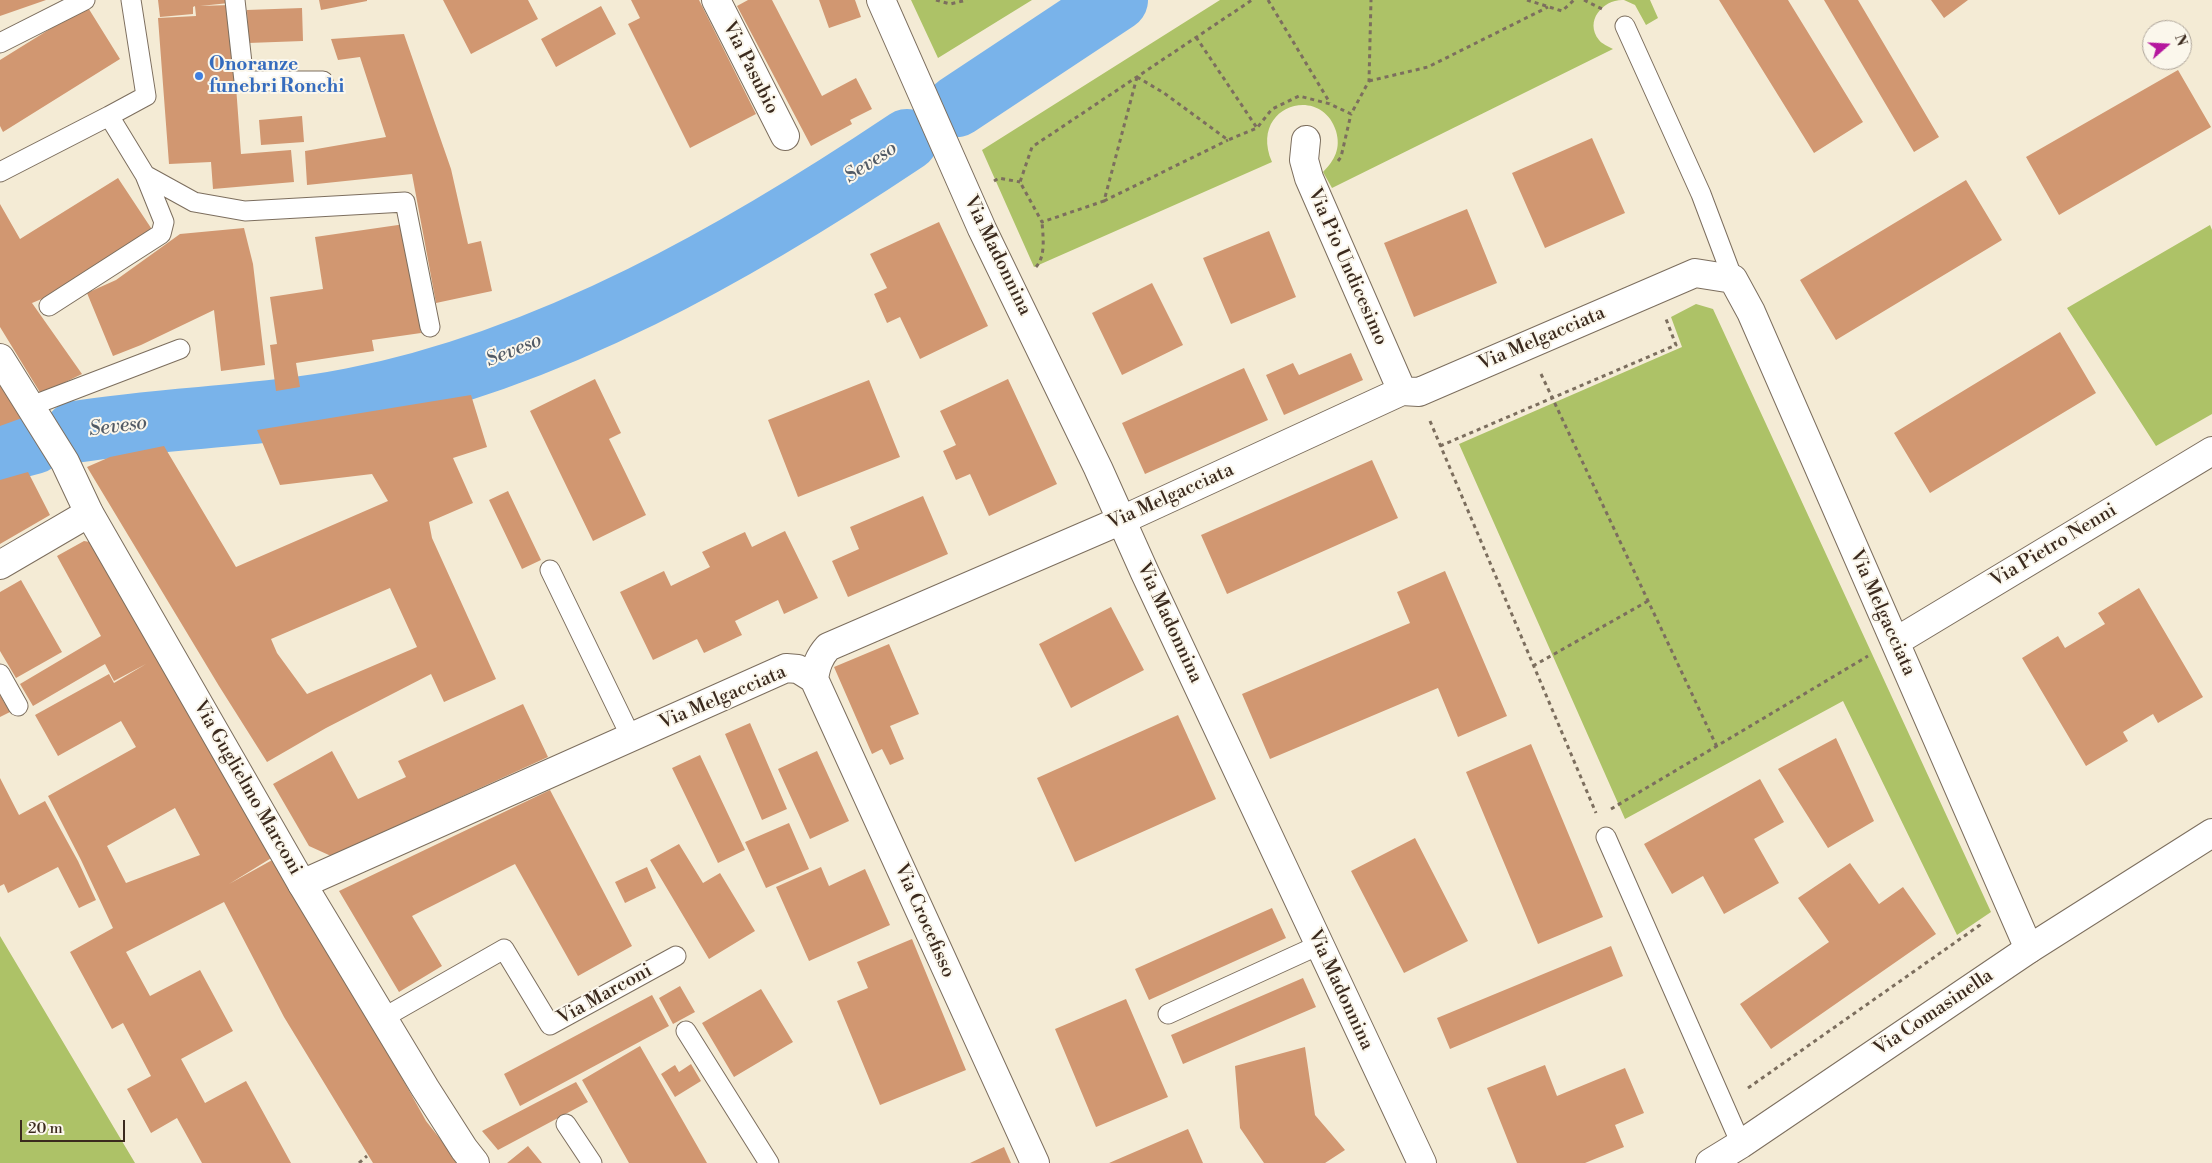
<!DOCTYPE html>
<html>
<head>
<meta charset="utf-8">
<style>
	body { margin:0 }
	#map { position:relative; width:2212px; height:1163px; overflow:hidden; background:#f4ebd5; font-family:"Libre Bodoni",serif }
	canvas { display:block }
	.north { position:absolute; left:2142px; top:20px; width:50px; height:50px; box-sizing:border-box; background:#fbf7ec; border:1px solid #aea59a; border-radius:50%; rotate:71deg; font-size:14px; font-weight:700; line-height:20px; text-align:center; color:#3b2a1e }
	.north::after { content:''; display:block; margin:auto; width:18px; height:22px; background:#b5179e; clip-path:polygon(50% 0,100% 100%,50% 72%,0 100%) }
	.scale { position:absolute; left:20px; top:1120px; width:105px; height:22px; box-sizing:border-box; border:2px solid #3b2a1e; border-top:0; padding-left:6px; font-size:15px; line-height:18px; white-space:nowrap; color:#3b2a1e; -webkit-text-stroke:4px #fbf7ec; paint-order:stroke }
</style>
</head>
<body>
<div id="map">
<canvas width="2212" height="1163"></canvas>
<div class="north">N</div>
<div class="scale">20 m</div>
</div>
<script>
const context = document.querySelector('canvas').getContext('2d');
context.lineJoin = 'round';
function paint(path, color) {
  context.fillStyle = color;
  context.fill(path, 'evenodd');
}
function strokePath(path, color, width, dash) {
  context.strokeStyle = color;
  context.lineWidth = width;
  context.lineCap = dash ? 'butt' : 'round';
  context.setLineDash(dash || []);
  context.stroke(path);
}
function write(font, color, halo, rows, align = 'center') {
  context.font = font + ' "Libre Bodoni",serif';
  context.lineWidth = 4;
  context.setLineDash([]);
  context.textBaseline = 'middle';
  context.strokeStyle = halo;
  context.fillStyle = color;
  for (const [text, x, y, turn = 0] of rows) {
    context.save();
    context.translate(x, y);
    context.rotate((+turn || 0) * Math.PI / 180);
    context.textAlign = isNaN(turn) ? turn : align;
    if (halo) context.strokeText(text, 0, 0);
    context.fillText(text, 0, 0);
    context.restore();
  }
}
const green = new Path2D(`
	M911,0H1032L938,58Z
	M1220,0H1622C1603,0 1584,21 1599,40C1602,44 1608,46 1613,49L1332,188L1323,172C1335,160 1341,148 1336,131C1321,83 1248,106 1272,162L1034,267L982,150Z
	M1624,0H1650L1658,18L1646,25L1635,5Z
	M2210,225L2212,230V414L2156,446L2067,308Z
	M1696,304L1713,309L1991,912L1957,935L1843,701L1625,819L1459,444L1682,347L1671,317Z
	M0,936L135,1163H0Z`);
const river = new Path2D(`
	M957,106L1117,0
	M75,432C167,417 261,417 352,399C551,360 741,251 907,140
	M0,452L34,443`);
const building = new Path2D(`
	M0,0H46L0,16Z
	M158,0H229V3L200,6L230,5L241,154L291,150L294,182L213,189L211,162L169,164L158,18L196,16L195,6L193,7V14L160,17Z
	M319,0H367V1L321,10Z
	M443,0H528L538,19L471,54Z
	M631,0H699L756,114L690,148L628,24L640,18Z
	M748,0H772L822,96L856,78L872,109L850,120L852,124L811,146L737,6Z
	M819,0H855L861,17L829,28Z
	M1719,0H1788L1863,122L1814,153Z
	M1824,0H1858L1939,137L1914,152Z
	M1931,0H1968L1944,18Z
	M87,6L120,59L3,132L0,126V60Z
	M601,6L616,34L556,67L541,39Z
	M302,8L303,41L248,43L247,10Z
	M404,34L451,169L468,244L481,241L492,291L436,303L412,174L307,185L305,151L386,137L360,57L338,60L331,39Z
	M2178,70L2211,127L2059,215L2026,157Z
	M302,116L304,142L261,145L259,120Z
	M1592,138L1625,213L1545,248L1512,173Z
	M118,178L153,231L56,293L32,303L82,374L41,394L0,327V204L20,239Z
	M1966,180L2002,240L1836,340L1800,280Z
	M1467,209L1497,283L1414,317L1384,243Z
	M939,222L988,326L920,359L900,317L887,323L874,294L887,288L870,254Z
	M405,224L421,333L372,340L374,351L296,363L300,387L276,391L270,345L277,344L270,297L323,289L315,237Z
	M244,228L253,264L265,365L221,371L214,310L141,345L113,356L87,293L116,280L180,234Z
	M1269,231L1296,297L1231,324L1203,258Z
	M1152,283L1183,345L1122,375L1092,313Z
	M2060,332L2096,393L1930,493L1894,433Z
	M1351,353L1363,380L1284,415L1266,375L1293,363L1299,375Z
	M1244,368L1268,420L1145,474L1122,423Z
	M0,375L22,418L0,426Z
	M595,379L621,433L609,439L646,515L593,541L530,411Z
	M1008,379L1057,484L989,516L970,474L956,480L943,451L956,445L940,411Z
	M869,380L900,457L798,497L768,420Z
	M471,395L487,447L453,458L473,503L429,522L432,538L496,679L444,702L431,674L326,728L267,762L219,686L87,467L110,457L164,446L236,567L388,501L372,474L280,485L257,430ZM390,588L417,647L307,694L277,653L271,639Z
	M1372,460L1398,518L1227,594L1201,535Z
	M28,472L50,515L0,544V480Z
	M508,491L541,560L522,569L489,500Z
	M923,496L948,554L848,597L832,561L859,549L850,527Z
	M785,531L818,598L784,614L778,600L735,621L742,635L704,653L697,639L653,660L620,592L664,571L671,586L710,567L702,552L745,532L752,547Z
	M84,541L96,543L273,857L229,884L274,859L348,981L426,1121L459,1163H373L284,1017L224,902L126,952L150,996L200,970L233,1031L181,1059L205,1103L246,1081L291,1163H202L177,1118L151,1133L127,1089L151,1076L123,1023L112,1029L70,952L113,928L81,860L48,796L136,747L121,721L58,756L35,715L109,674L114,683L146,664L114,681L105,664L33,706L20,684L101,636L57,556ZM175,808L200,855L126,883L107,846Z
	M1445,571L1507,716L1458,737L1438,688L1270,759L1242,694L1410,623L1397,592Z
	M21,580L62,652L16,678L0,651V592Z
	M2139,588L2203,697L2158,723L2153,714L2123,732L2128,741L2086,766L2022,658L2058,636L2065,648L2105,624L2098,613Z
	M1111,607L1144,670L1071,708L1039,644Z
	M889,644L919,714L890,726L904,759L890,765L882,749L872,754L834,667Z
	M0,695L10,712L0,717Z
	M523,704L548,757L331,856L309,846L273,784L332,751L358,799L406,777L398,761Z
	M1178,715L1216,799L1075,862L1037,778Z
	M750,723L787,809L762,820L725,734Z
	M1836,738L1874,821L1828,848L1778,769Z
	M1531,744L1603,917L1538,944L1466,772Z
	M817,751L849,821L810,839L778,769Z
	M700,755L745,850L718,863L672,768Z
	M0,778L19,815L45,801L78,861L96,900L79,908L58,867L8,893L4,884L0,886Z
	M1760,779L1784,822L1754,839L1779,883L1724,914L1703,876L1672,894L1644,844Z
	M550,790L632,946L578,976L515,864L412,916L442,966L399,992L339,891Z
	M789,823L809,869L766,888L745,842Z
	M1415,838L1468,941L1404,973L1351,871Z
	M679,844L703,883L720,873L755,931L709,959L650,860Z
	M1850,863L1879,904L1903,887L1936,934L1771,1049L1740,1004L1829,942L1798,898Z
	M647,867L656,888L625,903L615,882Z
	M821,867L829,886L865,869L890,925L809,961L776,887Z
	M1272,908L1286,938L1149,1000L1135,969Z
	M912,939L966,1070L880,1105L837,1001L868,988L857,962Z
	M1611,946L1623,976L1450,1049L1437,1018Z
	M1303,978L1316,1007L1183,1064L1171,1035Z
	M680,986L695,1012L673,1024L659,998Z
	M761,989L793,1042L734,1077L702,1023Z
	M652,995L669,1026L520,1106L504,1074Z
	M1126,999L1168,1097L1096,1127L1055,1029Z
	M640,1046L707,1163H629L582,1080Z
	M1305,1047L1315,1115L1345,1150L1325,1163H1264L1240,1128L1235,1066Z
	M691,1064L701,1081L675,1097L661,1074L675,1065L679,1072Z
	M1545,1065L1557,1096L1625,1068L1644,1113L1615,1125L1624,1147L1585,1163H1517L1487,1088Z
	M576,1082L588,1102L498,1150L482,1131Z
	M1188,1129L1203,1163H1109Z
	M528,1146L542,1163H507Z
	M1004,1147L1011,1163H970Z`);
const path = new Path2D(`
	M936,0L950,4L967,0
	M1268,0L1330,103
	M1527,0L1562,11L1574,0
	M1584,0L1604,10
	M1196,37L1257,128
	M1137,77L1104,201L1042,222L1020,182L1032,147L1252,0
	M1137,77L1164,93L1228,140L1257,128L1272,109L1299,96L1330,104L1351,114L1369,81L1371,0
	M1369,81L1428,67L1548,7
	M1338,161L1341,157L1351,114
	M994,181L999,178L1020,182
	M1104,201L1228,140
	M1036,267C1046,256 1043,236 1042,222
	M1541,374L1717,747
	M1430,421L1596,813
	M1440,446L1676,345L1666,319
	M1533,666L1648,601
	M1611,809L1868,656
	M1748,1088L1980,925L1982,922
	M359,1163L367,1156`);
const lane = new Path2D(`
	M235,0L244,81H323
	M1625,26L1701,194L1733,279
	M0,43L85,0
	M109,116L146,96L131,0
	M0,172L109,116L145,175L194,202L245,211L405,202L430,327
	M49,306L161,234L164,222L145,175
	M31,406L180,349
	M550,570L631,737
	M0,674L18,706
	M1606,837L1741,1144
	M1168,1014L1319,945
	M383,1018L504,949L550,1025L676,956
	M686,1031L769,1163
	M566,1124L592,1163`);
const street = new Path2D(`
	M716,0L785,136
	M881,0L982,229L1098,468L1145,573L1422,1163
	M1306,140L1304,160L1309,178L1402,391
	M0,565L89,513
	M1895,642L2212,451
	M814,679C816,666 819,657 828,647L1122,520L1402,391L1419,392L1695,273L1733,279L1751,312L2029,949
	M302,884L786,668L798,669L814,679L1035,1163`);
const secondary = new Path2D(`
	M0,358L65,462L89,513L302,884L425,1088L464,1149L475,1163
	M1710,1163L1741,1144L2029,949L2212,833`);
const markers = [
	[199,76,5,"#3f7fe0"]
];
const shopNames = [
	["Onoranze",209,65],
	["funebri Ronchi",209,87]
];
const streetNames = [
	["Via Pasubio",750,68,63],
	["Via Madonnina",997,256,64],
	["Via Pio Undicesimo",1347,267,66],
	["Via Melgacciata",1542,339,-23],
	["Via Melgacciata",1171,497,-24],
	["Via Pietro Nenni",2054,546,-31],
	["Via Melgacciata",1882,613,66],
	["Via Madonnina",1169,623,65],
	["Via Melgacciata",723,698,-23],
	["Via Guglielmo Marconi",247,788,60],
	["Via Crocefisso",924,921,66],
	["Via Madonnina",1340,990,65],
	["Via Marconi",605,995,-29],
	["Via Comasinella",1934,1013,-34]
];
const waterNames = [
	["Seveso",871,163,-33],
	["Seveso",514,351,-22],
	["Seveso",118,427,-7]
];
paint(green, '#adc267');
strokePath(river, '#79b3ea', 62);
paint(building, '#d19771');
strokePath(lane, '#7c6e5e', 21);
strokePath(street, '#7c6e5e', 30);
strokePath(secondary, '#7c6e5e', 30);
strokePath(path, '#7c6e5e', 3, [4, 4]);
strokePath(lane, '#fff', 19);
strokePath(street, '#fff', 28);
strokePath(secondary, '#fff', 28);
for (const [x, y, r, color] of markers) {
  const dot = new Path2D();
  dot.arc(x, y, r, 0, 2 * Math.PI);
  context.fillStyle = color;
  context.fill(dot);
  strokePath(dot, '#fbf7ec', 2);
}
write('bold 19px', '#366cbe', '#fbf7ec', shopNames, 'left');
write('19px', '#3b2a1e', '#fbf7ec', streetNames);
write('italic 20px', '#515a65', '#fbf7ec', waterNames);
</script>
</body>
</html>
